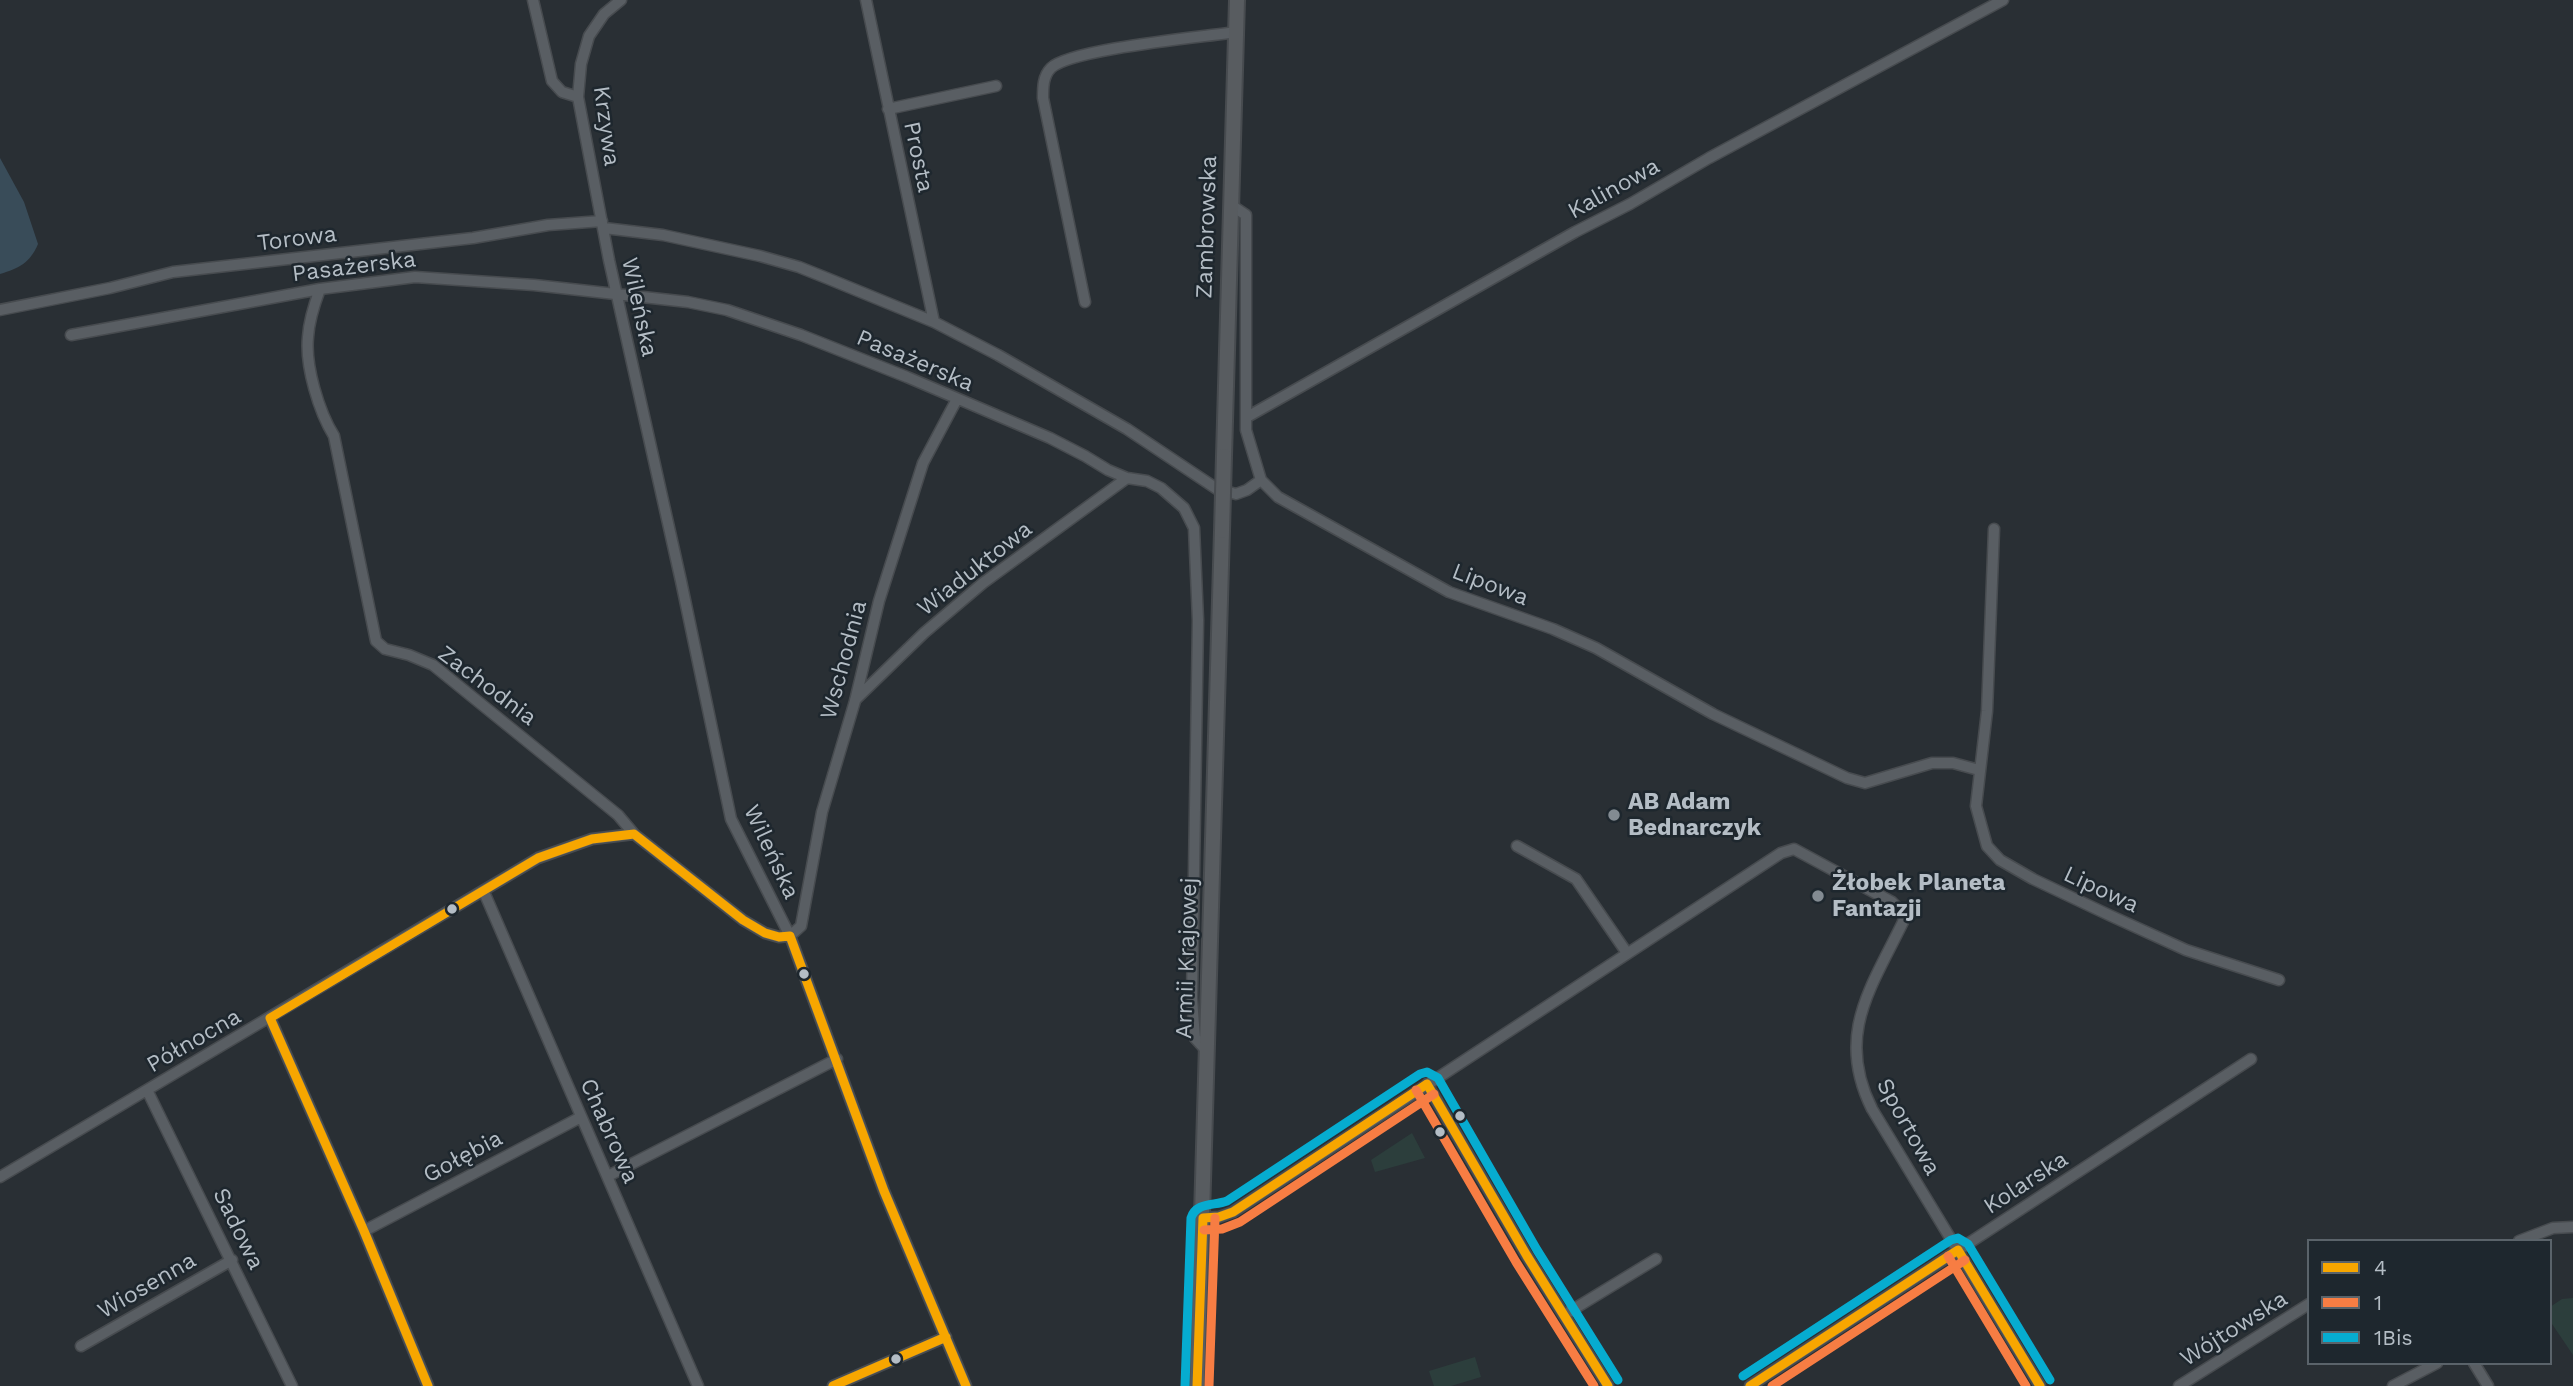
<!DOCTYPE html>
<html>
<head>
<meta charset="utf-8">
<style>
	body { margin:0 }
	#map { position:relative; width:2573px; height:1386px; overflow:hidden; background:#292f34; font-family:"Work Sans",sans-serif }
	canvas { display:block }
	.legend { position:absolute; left:2307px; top:1239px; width:245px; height:126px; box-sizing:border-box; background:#1e272e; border:2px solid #5a636a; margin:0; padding:9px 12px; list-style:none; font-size:21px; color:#b4bdc5 }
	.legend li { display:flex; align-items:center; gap:14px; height:35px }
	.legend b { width:35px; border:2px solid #5a636a }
</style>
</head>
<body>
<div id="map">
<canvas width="2573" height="1386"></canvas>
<ul class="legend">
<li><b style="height:9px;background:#f7a600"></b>4</li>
<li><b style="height:9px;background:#f77d43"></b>1</li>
<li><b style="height:9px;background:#06acd0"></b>1Bis</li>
</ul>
</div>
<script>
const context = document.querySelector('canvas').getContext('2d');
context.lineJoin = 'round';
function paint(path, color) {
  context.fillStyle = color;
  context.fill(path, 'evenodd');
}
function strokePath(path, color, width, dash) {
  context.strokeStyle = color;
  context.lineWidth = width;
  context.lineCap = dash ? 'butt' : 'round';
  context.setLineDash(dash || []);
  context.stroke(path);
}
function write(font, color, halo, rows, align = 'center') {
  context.font = font + ' "Work Sans",sans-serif';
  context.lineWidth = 5;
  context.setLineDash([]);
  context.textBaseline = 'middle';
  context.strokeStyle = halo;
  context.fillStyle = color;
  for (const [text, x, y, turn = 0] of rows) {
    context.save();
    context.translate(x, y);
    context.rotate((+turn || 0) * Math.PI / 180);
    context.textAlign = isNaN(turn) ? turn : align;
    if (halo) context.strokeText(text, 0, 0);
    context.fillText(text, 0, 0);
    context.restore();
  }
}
const green = new Path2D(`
	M1412,1133L1425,1158L1375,1172L1371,1160Z
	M2573,1298V1355L2550,1321V1307L2562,1299Z
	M1475,1357L1481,1377L1451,1386H1434L1429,1371Z`);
const water = new Path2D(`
	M0,158L24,202L38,244C30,263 19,268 0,274Z`);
const street = new Path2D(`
	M533,0L552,81L562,92L578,97
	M621,0L604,14L589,36L581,64L578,97L609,260L681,581L731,819L790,936L884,1191L966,1386
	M866,0L934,322
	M888,109L996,86
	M1231,205L1246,215V430L1261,480L1278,497L1449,592L1553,629L1596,648L1713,714L1847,778L1865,783L1932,763H1953L1979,770
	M604,228L663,235L760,256L799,267L829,279L934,322L998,355L1127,429L1217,489L1236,494L1247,490L1261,480
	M320,289C314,305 309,320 308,337C305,366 319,412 334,436L376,641L385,649L409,655L433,665L618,815L634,834L743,920L765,933L779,937L790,936
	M1085,302L1043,98C1043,87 1043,76 1051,68C1070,49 1203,37 1236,32
	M0,310L110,288L173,272L473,238L548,225L602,221
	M71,335L320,289L415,277L534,285L688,302L727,310L801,335L907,377L1050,438L1085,456L1108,470L1127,478L1147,481L1161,488L1184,508L1194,528L1198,620L1192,998L1195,1038L1206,1050
	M1247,417L1575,232L1630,204L1709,158L2003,0
	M1994,529L1987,711L1976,806L1987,846L2000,860L2033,879L2109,915L2186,950L2279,980
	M855,700L924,633L983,583L1127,478
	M1517,846L1576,879L1627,953
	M484,892L698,1386
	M790,936L801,926L822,812L855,701L879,601L923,463L957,399
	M270,1018L364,1231L428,1386
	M1427,1084L1527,1256L1608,1386
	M147,1090L292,1386
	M608,1176L837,1059
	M0,1177L538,858L592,839L634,834
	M1203,1218L1219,1217L1233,1212L1781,853L1794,849L1892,902L1904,914L1903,922C1871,988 1835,1035 1872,1109L2040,1386
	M364,1231L581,1117
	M2519,1241L2553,1228L2573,1227
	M1564,1315L1656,1259
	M81,1346L232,1260
	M2474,1363L2488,1386
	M833,1386L946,1337
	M1750,1386L2251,1059
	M2179,1386L2309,1304
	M2393,1386L2437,1363`);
const secondary = new Path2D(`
	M1224,456L1237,0
	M1197,1386L1222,531`);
const secondaryBridge = new Path2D(`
	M1222,531L1224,456`);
const bus1 = new Path2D(`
	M634,834L743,920L765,933L779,937L790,936
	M790,936L884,1191L966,1386
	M270,1018L538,858L592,839L634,834
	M270,1018L364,1231L428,1386
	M1427,1084L1527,1256L1608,1386
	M1203,1218L1219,1217L1233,1212L1427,1084
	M1958,1250L2040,1386
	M833,1386L946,1337
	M1197,1386L1203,1218
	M1750,1386L1958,1250`);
const bus2 = new Path2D(`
	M1416,1090L1516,1262L1594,1386
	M1204,1230L1222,1229L1240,1222L1434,1094
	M1948,1256L2026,1386
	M1209,1386L1215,1218
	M1772,1386L1965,1260`);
const bus3 = new Path2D(`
	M1743,1376L1951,1240L1958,1238L1968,1244L2050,1380
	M1185,1386L1191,1218C1196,1202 1214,1206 1227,1201L1420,1074L1427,1072L1438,1078L1537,1250L1618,1380`);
const markers = [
	[1614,815,7,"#838b92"],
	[1818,896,7,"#838b92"],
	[452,909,6,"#b4bdc5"],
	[804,974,6,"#b4bdc5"],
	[1460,1116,6,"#b4bdc5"],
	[1440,1132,6,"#b4bdc5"],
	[896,1359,6,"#b4bdc5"]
];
const streetNames = [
	["Krzywa",606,126,82],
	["Prosta",918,157,78],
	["Kalinowa",1614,189,-29],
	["Zambrowska",1207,227,-88],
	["Torowa",297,239,-7],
	["Pasażerska",354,267,-7],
	["Wileńska",639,307,78],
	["Pasażerska",915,361,23],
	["Wiaduktowa",975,569,-38],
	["Lipowa",1490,585,21],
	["Wschodnia",844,660,-75],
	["Zachodnia",487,686,37],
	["Wileńska",771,852,65],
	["Lipowa",2101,890,25],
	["Armii Krajowej",1187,958,-88],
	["Północna",194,1041,-30],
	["Sportowa",1908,1127,61],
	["Chabrowa",609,1131,66],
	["Gołębia",463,1157,-28],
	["Kolarska",2026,1183,-33],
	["Sadowa",238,1229,64],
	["Wiosenna",147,1286,-30],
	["Wójtowska",2234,1329,-32]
];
const poiNames = [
	["AB Adam",1628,802],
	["Bednarczyk",1628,828],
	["Żłobek Planeta",1832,883],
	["Fantazji",1832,909]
];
paint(green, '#2c3e3c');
paint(water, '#394c59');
strokePath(street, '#474b4f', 13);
strokePath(secondary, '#474b4f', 18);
strokePath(street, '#595e63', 10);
strokePath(secondary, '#585c60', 14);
strokePath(secondaryBridge, '#474b4f', 18, []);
strokePath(secondaryBridge, '#585c60', 14);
strokePath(bus1, '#f7a600', 9);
strokePath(bus2, '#f77d43', 9);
strokePath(bus3, '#06acd0', 9);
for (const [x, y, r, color] of markers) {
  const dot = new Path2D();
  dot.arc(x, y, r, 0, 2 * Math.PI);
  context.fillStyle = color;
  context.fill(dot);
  strokePath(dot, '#1e272e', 2.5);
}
write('23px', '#b4bdc5', '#1e272e', streetNames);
write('bold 23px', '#b4bdc5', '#1e272e', poiNames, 'left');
</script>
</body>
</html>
